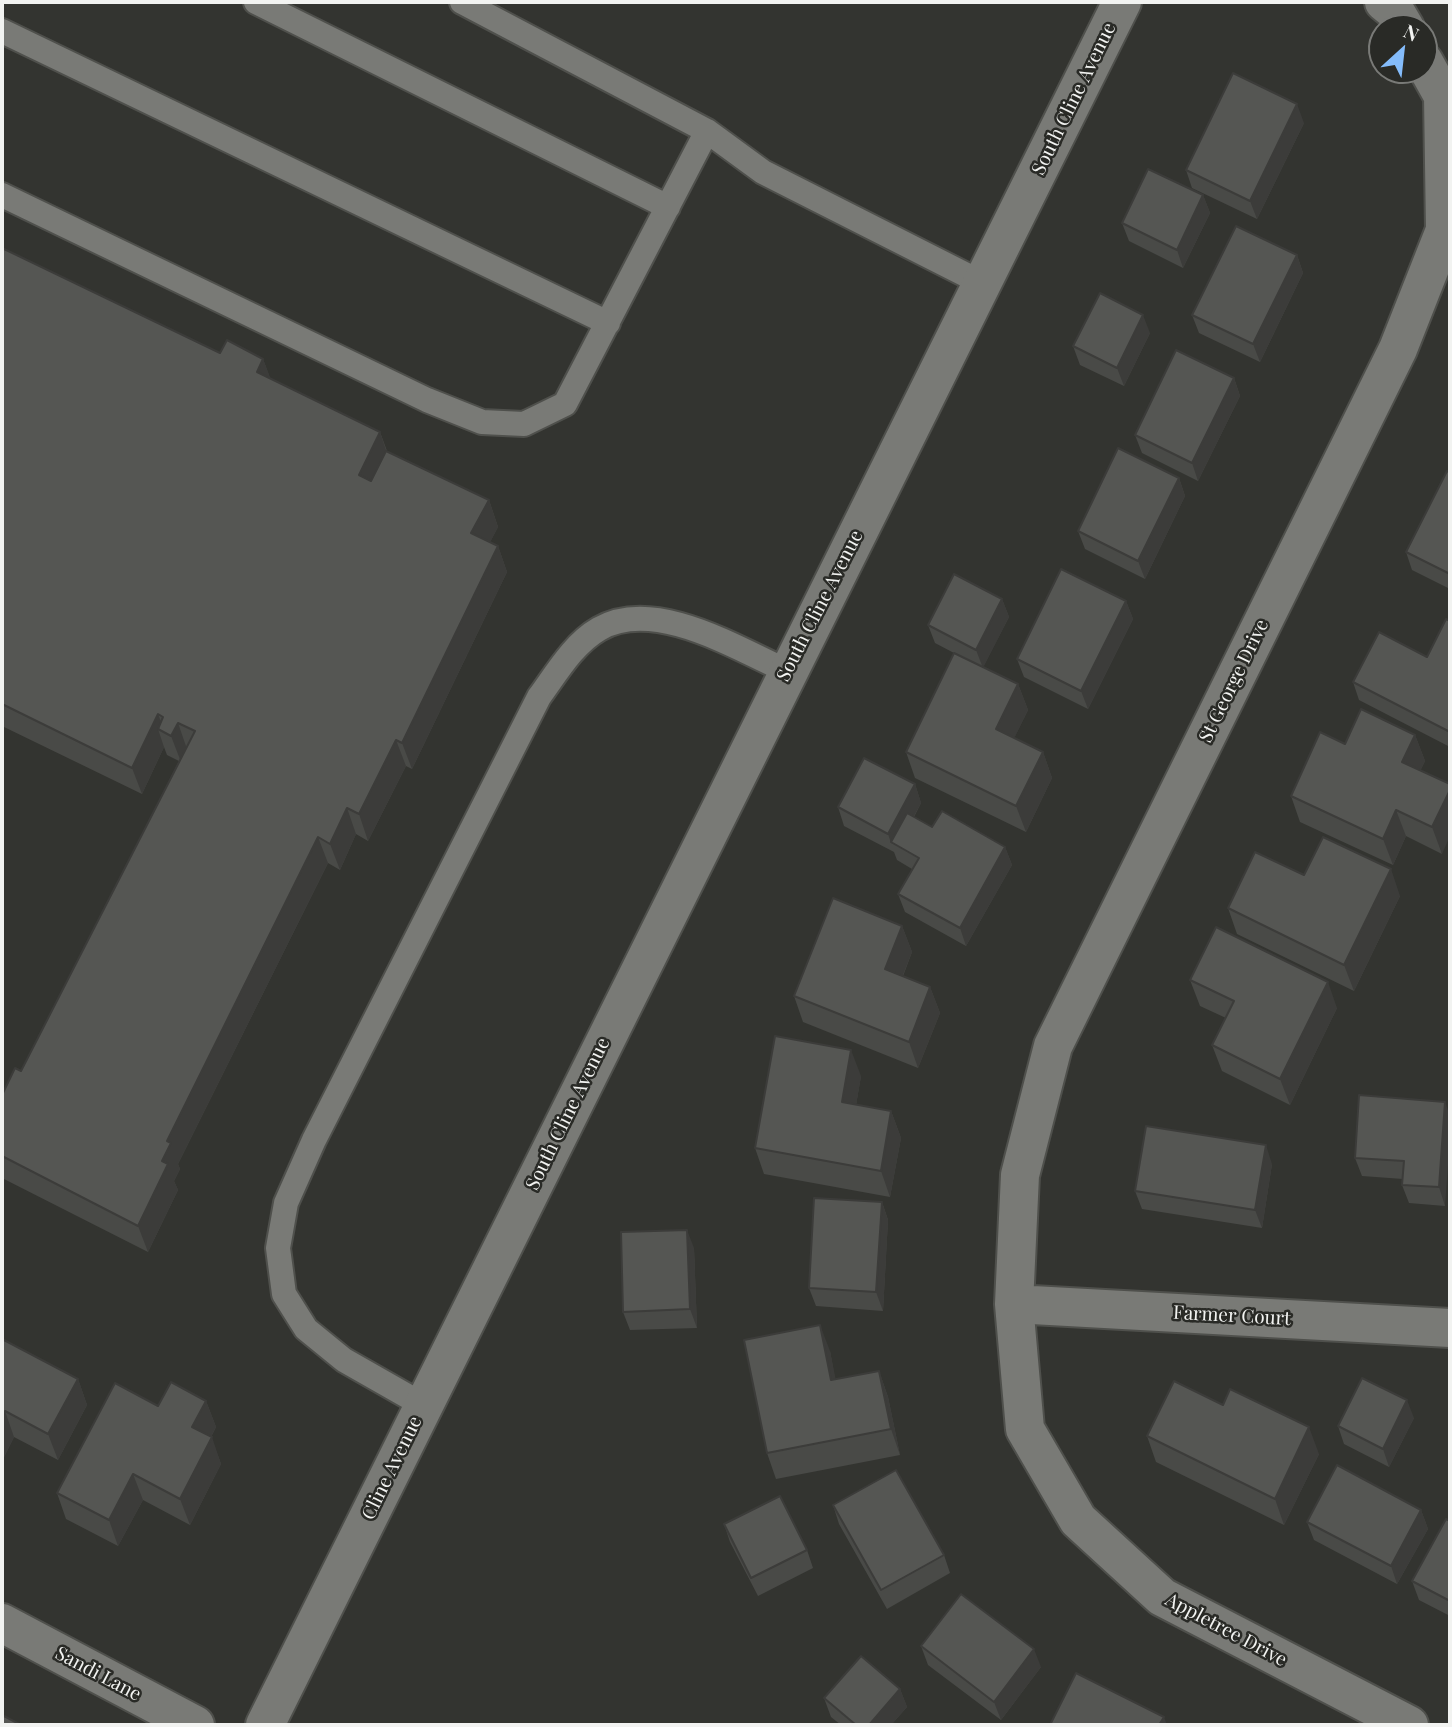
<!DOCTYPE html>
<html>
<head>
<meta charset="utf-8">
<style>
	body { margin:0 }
	#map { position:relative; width:1452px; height:1727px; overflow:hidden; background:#333430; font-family:"Playfair Display",serif }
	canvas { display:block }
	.frame { position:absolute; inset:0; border:4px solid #f2f3f1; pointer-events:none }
	.north { position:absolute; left:1368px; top:14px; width:70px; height:70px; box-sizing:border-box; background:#292a26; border:2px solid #797a77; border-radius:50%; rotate:27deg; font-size:19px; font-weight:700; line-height:28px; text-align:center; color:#f2f3f1 }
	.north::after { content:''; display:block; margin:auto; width:24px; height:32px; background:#84bcfb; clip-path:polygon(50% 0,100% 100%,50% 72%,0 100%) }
</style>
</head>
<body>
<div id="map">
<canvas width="1452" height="1727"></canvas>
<div class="frame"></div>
<div class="north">N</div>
</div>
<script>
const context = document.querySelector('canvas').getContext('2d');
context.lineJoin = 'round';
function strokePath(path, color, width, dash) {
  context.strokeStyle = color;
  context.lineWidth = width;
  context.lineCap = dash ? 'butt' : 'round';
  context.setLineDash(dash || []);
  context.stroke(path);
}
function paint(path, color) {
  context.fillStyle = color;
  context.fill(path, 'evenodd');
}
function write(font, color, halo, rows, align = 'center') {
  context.font = font + ' "Playfair Display",serif';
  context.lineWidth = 5;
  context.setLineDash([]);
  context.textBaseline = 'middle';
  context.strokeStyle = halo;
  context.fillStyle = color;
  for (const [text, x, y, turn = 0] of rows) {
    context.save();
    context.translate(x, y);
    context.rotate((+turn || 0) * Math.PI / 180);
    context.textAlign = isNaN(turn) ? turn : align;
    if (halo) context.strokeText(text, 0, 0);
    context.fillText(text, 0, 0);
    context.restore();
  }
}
const lane = new Path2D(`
	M256,2L668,207
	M462,2L707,131L763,172L982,283
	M2,31L608,323
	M2,195L427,400L482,422L524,424L565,404L707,131
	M423,1405L344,1360L306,1329L284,1294L278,1248L286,1203L314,1140L539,697C556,674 573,644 599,629C654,597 736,648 787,671`);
const street = new Path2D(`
	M1384,2L1395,11L1405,28
	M1014,1304L1450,1328
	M2,1623L195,1725
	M1409,1725L1162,1597L1078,1520L1025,1429L1014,1304L1020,1175L1053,1046L1398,349L1445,230L1443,96L1424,62`);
const secondary = new Path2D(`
	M265,1725L1122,2`);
const wall = new Path2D(`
	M1304,123L1257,219L1192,188L1186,170Z
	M1203,195L1210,213L1183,268L1129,241L1122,223Z
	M2,248L220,353L263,359L270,378L380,432L387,451L489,500L498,527L490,542L498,546L507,572L412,769L406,766L368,841L356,834L340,870L328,863L178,1164L180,1169L174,1181L178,1190L148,1252L2,1178V1095L21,1071L179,761L167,755L164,747L142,794L2,726Z
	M1297,255L1303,273L1260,362L1199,333L1192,315Z
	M1150,333L1124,386L1080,365L1073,346Z
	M1234,378L1240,396L1198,481L1142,453L1135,435Z
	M1450,472V589L1412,570L1406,552Z
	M1179,478L1185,496L1145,579L1085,549L1078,531Z
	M1002,599L1009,617L983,667L1018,684L1028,710L1014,738L1043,752L1052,778L1026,832L915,778L906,752L954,653L935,643L928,625Z
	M1126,601L1133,619L1088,709L1024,677L1017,659Z
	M1450,621V747L1359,700L1353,682L1427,657Z
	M1415,735L1425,761L1420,771L1442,854L1406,836L1393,865L1300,822L1291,796L1345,744Z
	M915,784L921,803L914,817L932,827L1005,847L1012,865L966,946L905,912L898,894L912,869L897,860L894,852L844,826L838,807Z
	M1304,875L1400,896L1354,991L1237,934L1228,908Z
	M902,926L912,952L903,976L930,987L940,1013L918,1068L803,1022L794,996Z
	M1190,980L1337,1008L1290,1105L1222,1071L1212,1045L1226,1018L1200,1006Z
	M861,1076L856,1105L891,1111L901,1138L890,1197L764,1174L755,1148Z
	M1445,1102V1206L1409,1203L1402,1185L1403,1179L1362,1176L1355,1158Z
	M1272,1164L1262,1228L1142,1209L1135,1191Z
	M882,1202L888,1220L883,1311L816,1306L809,1288Z
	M694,1248L697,1328L630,1330L623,1312Z
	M2,1339L78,1379L87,1405L58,1460L14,1437L2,1461Z
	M830,1351L835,1379L879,1371L888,1397L900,1455L776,1479L767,1453Z
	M206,1401L216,1427L211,1437L221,1464L190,1525L143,1500L118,1546L66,1519L57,1493L158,1406Z
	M1414,1418L1389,1467L1344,1444L1338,1426Z
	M1147,1436L1319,1454L1284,1525L1156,1462Z
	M833,1505L944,1555L950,1573L887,1609L839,1524Z
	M1421,1510L1428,1529L1397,1584L1314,1540L1307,1522Z
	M1450,1521V1616L1419,1600L1412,1581Z
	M724,1524L807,1550L813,1568L758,1596L730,1542Z
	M921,1646L1041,1667L1001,1720L928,1665Z
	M900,1689L907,1707L891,1725H841L831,1717L824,1698Z`);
const shadedWall = new Path2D(`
	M1297,104L1304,123L1257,219L1250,201Z
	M1203,195L1210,213L1183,268L1177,250Z
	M1297,255L1303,273L1260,362L1253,344Z
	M1143,315L1150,333L1124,386L1117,368Z
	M263,359L273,385L257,372Z
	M1234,378L1240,396L1198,481L1192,463Z
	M380,432L389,459L369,502L359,475Z
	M1179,478L1185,496L1145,579L1138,561Z
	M489,500L498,527L481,560L471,533Z
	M498,546L507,572L412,769L402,743Z
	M1002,599L1009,617L983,668L976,650Z
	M1126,601L1133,619L1088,709L1081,691Z
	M1018,684L1028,710L1006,755L996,729Z
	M158,714L165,732L158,729L164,747L142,794L132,768Z
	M178,723L187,749L181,762L171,736Z
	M1415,735L1425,761L1411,789L1402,762Z
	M396,740L406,766L368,841L359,814Z
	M1043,752L1052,778L1026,832L1016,806Z
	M915,784L921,803L898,846L891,843L888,834Z
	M1450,790V836L1442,854L1432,827Z
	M347,808L356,834L340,870L330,844Z
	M1396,810L1406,836L1393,865L1383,839Z
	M318,837L328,863L178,1164L180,1169L174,1181L178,1190L148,1252L138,1226L162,1161L167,1141Z
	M1005,847L1012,865L966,946L960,928Z
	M1391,869L1400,896L1354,991L1344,965Z
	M902,926L912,952L895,995L885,969Z
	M1328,982L1337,1008L1290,1105L1280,1079Z
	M930,987L940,1013L918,1068L909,1042Z
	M851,1050L861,1076L852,1129L842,1102Z
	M1445,1102L1450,1116V1139L1445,1206L1439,1187Z
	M891,1111L901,1138L890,1197L881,1171Z
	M1266,1145L1272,1164L1262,1228L1255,1210Z
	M882,1202L888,1220L883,1311L876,1292Z
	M687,1230L694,1248L697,1328L690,1309Z
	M820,1325L830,1351L841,1406L831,1380Z
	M879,1371L888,1397L900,1455L891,1429Z
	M78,1379L87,1405L58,1460L48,1434Z
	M1407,1400L1414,1418L1389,1467L1383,1449Z
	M206,1401L216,1427L202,1454L192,1427Z
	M5,1411L14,1437L2,1461V1417Z
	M1309,1427L1319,1454L1284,1525L1275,1499Z
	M212,1437L221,1464L190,1525L180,1499Z
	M133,1474L143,1500L118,1546L109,1520Z
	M1421,1510L1428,1529L1397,1584L1391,1566Z
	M1034,1649L1041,1667L1001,1720L994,1702Z
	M900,1689L907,1707L891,1725H869Z
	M1164,1717L1167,1725H1159Z`);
const building = new Path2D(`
	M1233,73L1297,104L1250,201L1186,170Z
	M1148,169L1203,195L1177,250L1122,223Z
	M1236,226L1297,255L1253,344L1192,315Z
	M2,248L220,353L227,340L263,359L257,372L380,432L359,475L371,481L386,451L489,500L471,533L498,546L402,743L396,740L359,814L347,808L330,844L318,837L167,1141L171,1143L162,1161L168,1164L138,1226L2,1156V1095L15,1068L21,1071L195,731L178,723L171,736L158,729L163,717L158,714L132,768L2,704Z
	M1100,293L1143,315L1117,368L1073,346Z
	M1176,350L1234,378L1192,463L1135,435Z
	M1118,448L1179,478L1138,561L1078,531Z
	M1447,471L1450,472V574L1406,552Z
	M1061,569L1126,601L1081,691L1017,659Z
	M954,574L1002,599L976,650L928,625Z
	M1446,619L1450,621V732L1353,682L1379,632L1427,657Z
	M954,653L1018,684L996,729L1043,752L1016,806L906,752Z
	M1361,709L1415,735L1402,762L1450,784V790L1432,827L1396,810L1383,839L1291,796L1320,732L1345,744Z
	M864,758L915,784L888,834L838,807Z
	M942,811L1005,847L960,928L898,894L919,858L891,842L907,813L932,827Z
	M1323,837L1391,869L1344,965L1228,908L1255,852L1304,875Z
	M833,898L902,926L885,969L930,987L909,1042L794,996Z
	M1216,927L1328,982L1280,1079L1212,1045L1234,1001L1190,980Z
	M775,1036L851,1050L842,1102L891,1111L881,1171L755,1148Z
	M1359,1095L1445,1102L1439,1187L1402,1185L1404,1161L1355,1158Z
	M1146,1126L1266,1145L1255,1210L1135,1191Z
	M814,1198L882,1202L876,1292L809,1288Z
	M687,1230L690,1309L623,1312L621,1232Z
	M820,1325L831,1380L879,1371L891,1429L767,1453L744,1340Z
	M2,1339L78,1379L48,1434L5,1411L2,1417Z
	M1362,1378L1407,1400L1383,1449L1338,1426Z
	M1174,1381L1223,1405L1230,1389L1309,1427L1275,1499L1147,1436Z
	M171,1382L206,1401L192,1427L212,1437L180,1499L133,1474L109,1520L57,1493L115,1383L158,1406Z
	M1337,1465L1421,1510L1391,1566L1307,1522Z
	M896,1470L944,1555L881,1590L833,1505Z
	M780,1496L807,1550L751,1578L724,1524Z
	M1446,1519L1450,1521V1601L1412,1581Z
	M961,1594L1034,1649L994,1702L921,1646Z
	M861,1656L900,1689L869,1725H856L824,1698Z
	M1076,1673L1164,1717L1159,1725H1050Z
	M2,1715L21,1725H2Z`);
const streetNames = [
	["South Cline Avenue",1074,99,-64],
	["South Cline Avenue",820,606,-63],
	["St George Drive",1234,681,-64],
	["South Cline Avenue",568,1114,-64],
	["Farmer Court",1232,1316,3],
	["Cline Avenue",392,1468,-64],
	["Appletree Drive",1226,1630,28],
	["Sandi Lane",98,1674,28]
];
strokePath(lane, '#4f504c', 28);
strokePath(street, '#4f504c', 42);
strokePath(secondary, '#4f504c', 42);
strokePath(lane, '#797a76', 24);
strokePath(street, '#797a76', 38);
strokePath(secondary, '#797a76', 38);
paint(wall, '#494a47');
paint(shadedWall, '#3c3c3a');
paint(building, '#555653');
strokePath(building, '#3c3c3a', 2);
write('19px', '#f2f3f1', '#292a26', streetNames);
</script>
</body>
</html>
